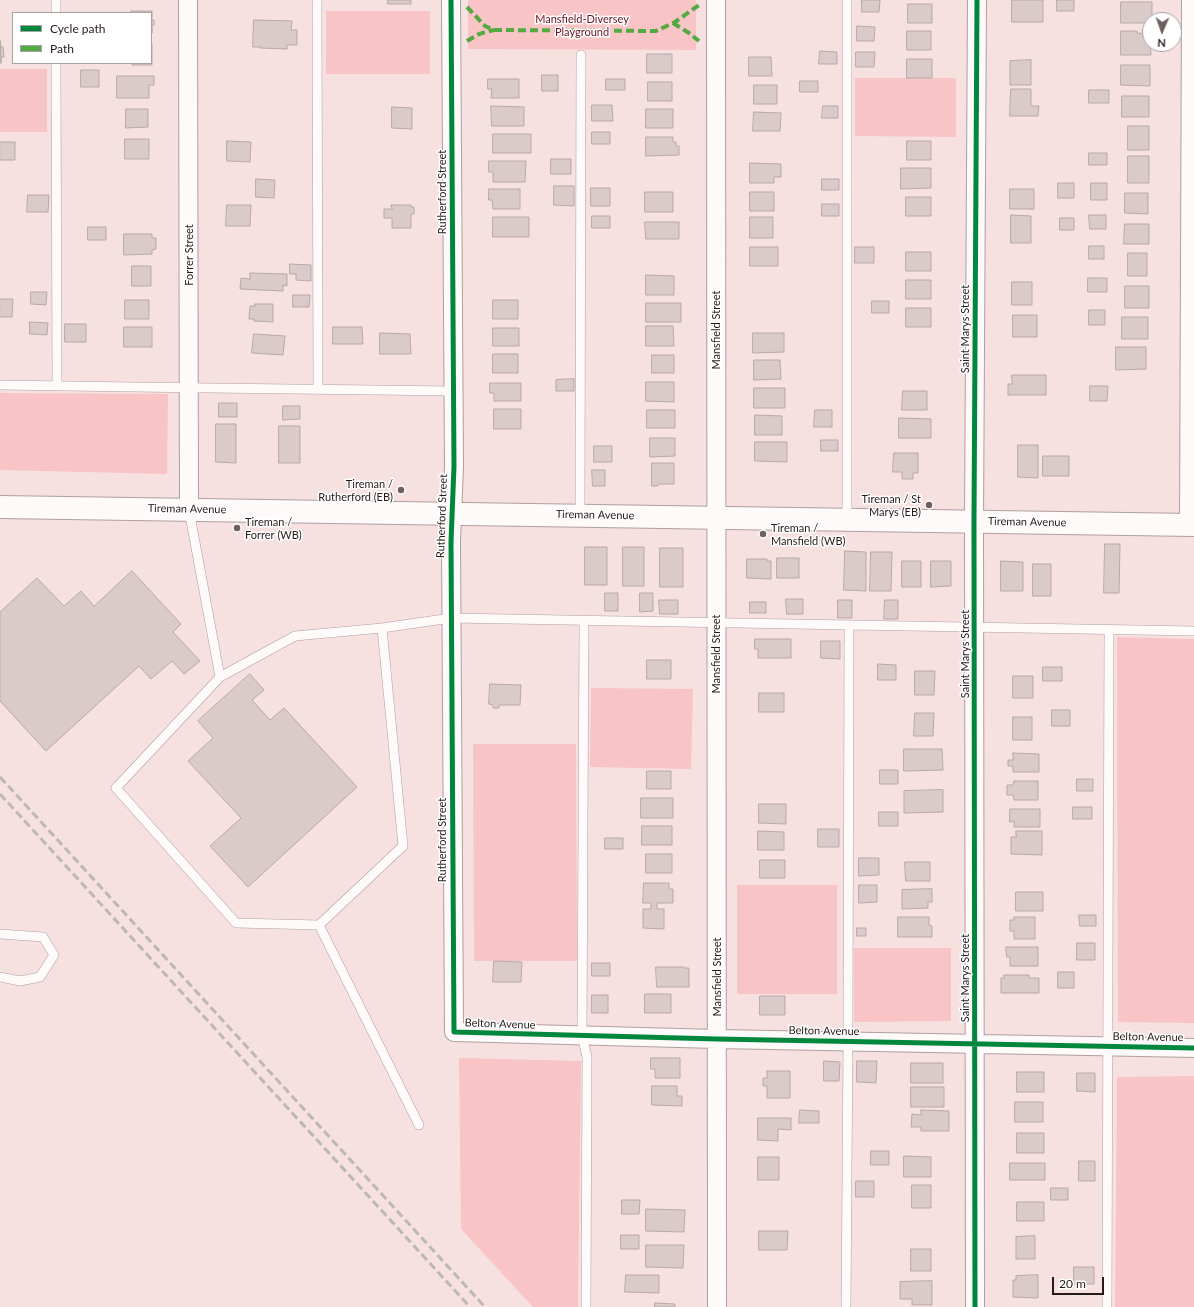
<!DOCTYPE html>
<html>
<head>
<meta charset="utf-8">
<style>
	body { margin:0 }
	#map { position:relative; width:1194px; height:1307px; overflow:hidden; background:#f6e0e0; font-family:Lato,sans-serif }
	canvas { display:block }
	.legend { position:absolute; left:12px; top:12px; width:140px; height:52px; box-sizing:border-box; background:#fff; border:1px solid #a8a3a3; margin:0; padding:5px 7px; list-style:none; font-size:12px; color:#261919 }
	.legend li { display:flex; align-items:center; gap:8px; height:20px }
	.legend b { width:20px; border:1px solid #a8a3a3 }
	.north { position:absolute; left:1142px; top:12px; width:40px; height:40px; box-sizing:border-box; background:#fff; border:1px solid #a8a3a3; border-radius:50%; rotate:182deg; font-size:11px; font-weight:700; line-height:16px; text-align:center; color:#261919 }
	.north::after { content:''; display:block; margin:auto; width:14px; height:18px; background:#6f5f5f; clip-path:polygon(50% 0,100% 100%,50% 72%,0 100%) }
	.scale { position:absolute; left:1052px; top:1277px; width:52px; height:18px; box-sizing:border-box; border:2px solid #261919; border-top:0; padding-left:5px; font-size:12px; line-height:14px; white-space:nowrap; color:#261919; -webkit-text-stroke:3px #fff; paint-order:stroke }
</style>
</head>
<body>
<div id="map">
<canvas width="1194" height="1307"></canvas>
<ul class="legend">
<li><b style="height:5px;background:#00873e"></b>Cycle path</li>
<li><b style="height:5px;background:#53a942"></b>Path</li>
</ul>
<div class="north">N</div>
<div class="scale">20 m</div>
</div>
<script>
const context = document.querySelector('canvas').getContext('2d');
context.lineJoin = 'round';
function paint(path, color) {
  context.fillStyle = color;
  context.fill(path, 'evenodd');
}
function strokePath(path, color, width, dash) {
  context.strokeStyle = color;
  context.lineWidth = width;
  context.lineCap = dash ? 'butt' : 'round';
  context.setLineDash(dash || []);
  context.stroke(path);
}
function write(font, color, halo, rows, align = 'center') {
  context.font = font + ' Lato,sans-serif';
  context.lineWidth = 3;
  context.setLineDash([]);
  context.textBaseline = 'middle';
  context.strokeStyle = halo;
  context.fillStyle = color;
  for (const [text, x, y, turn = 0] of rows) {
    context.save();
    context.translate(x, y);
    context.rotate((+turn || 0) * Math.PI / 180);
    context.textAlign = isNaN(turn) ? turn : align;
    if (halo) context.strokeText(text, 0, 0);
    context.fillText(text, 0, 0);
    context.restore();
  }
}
const green = new Path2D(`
	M468,0H696V50L468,49Z
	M326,11H430V74H326Z
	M0,69H47V132H0Z
	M855,78H956V137L855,136Z
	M0,393L168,394L167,474L0,470Z
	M1117,637L1194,639V1023L1118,1022Z
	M591,688L693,689L691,769L590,767Z
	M473,744H576L577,961H474Z
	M737,885H837V994H737Z
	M854,948H951V1021L854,1022Z
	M459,1058L581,1061L578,1307H533L461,1229Z
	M1194,1076V1307H1115L1117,1077Z`);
const building = new Path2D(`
	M388,0H411V4H388Z
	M862,0H880L879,12H862Z
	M1012,0H1043V22H1012Z
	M1057,0H1074V11H1057Z
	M1121,2H1152V20H1150V23H1121Z
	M908,4H932V23H908Z
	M131,11H152V20H154V25H152V33L151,13H131Z
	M254,20L292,21L291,30H297V45H287V49L260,48V47H253Z
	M857,26L875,27L874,41H857Z
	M907,31H931V50H907Z
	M1121,31H1137V33L1150,34L1151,55H1121Z
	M0,40L1,47H3L4,57H1V63Z
	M151,44H152V65H132V63H151Z
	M820,51L837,52V64H819Z
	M856,52H875L874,67H856Z
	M647,54H672V73H647Z
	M749,57H771L772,76H749Z
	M907,59H932V78H907Z
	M1031,60V85H1010V61Z
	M1121,65H1150V86L1121,85Z
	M81,70H99V87H81Z
	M542,75H558V91H542Z
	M117,76H154V85H149V98H117Z
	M488,79H519V98H491L492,89H488Z
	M606,79H625V90H606Z
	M800,81H818V92H800Z
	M648,82H672V101H648Z
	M754,85H777V104H754Z
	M1011,89H1031V106H1039L1038,116H1010Z
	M1089,90H1109V103H1089Z
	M1122,96H1149V117H1122Z
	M592,105H612L613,121H592Z
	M491,106L524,107V126H492Z
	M823,106H838V118H822Z
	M392,107L412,108V129L392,128Z
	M126,109H148V127L126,128Z
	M646,109H673V128H646Z
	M754,112L781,113L780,131H753Z
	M1128,126H1149V150H1128Z
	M592,132H610V144H592Z
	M493,134H531V153H493Z
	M646,137H673V142H676V146H679V155L646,156Z
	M125,139H149V159H125Z
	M227,141L251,142L250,162L227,161Z
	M907,141H931V160H907Z
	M0,142H15V160H0Z
	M1089,153H1107V165H1089Z
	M1128,156H1149V183H1128Z
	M551,159H571V174H551Z
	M489,161H526L525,182H493V172H489Z
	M750,163L781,164V177H774V183H750Z
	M901,168H931V188L901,189Z
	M256,179L275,180L274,198L256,197Z
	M822,179H839V190H822Z
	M1058,183H1074V198H1058Z
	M1091,183H1107V200H1091Z
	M554,186H574V206L554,205Z
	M591,188H610V206H591Z
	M489,189H520V209H493L492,200H489Z
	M1010,189H1034V209H1010Z
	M645,192H673V212H645Z
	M750,192H774V211H750Z
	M1125,193H1148V214L1125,213Z
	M28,195H49L48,212H27Z
	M906,197H931V216H906Z
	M822,204H839V216H822Z
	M227,205H251L250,226H226Z
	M391,205H411V207H414V214H411V228H392V218H384V209H392Z
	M1011,215L1031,216V243H1011Z
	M1089,215H1106V229H1090Z
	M592,216H610V228H592Z
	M493,217H529V237H493Z
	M750,217H773V238H750Z
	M1060,218H1074V230H1060Z
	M645,222H679V239H646Z
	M1125,224H1149V244H1124Z
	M88,227H106V240H88Z
	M124,234H152V238H156V249L152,250V254L124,255Z
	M1089,246H1104V259H1089Z
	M750,247H778V266H750Z
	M855,247H874V263H855Z
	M906,252H931V271H906Z
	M1128,253H1147V276H1128Z
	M290,264L311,265V281L296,280V274H290Z
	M132,266H151V286H132Z
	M250,273L287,274V286L283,285V291L240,289L241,278L250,279Z
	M646,275L674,276V295H646Z
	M1088,278H1107V292H1088Z
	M906,280H931V299H906Z
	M1012,282H1032V305H1012Z
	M1125,286H1149V308H1125Z
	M31,292H47L46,305L31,304Z
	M293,295H310L309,307H293Z
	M0,299H13L12,317H0Z
	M125,300H149V319H125Z
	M493,300H518V319H493Z
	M872,301H889V313H872Z
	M646,303H681V322H646Z
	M255,304H273V322L254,321V319H249L250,306H255Z
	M906,308H931V327H906Z
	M1089,310H1105V325H1089Z
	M1013,315H1037V337H1013Z
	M1122,317H1148V339H1122Z
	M30,322L48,323L47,335L30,334Z
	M65,324H86V342H65Z
	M646,326H673L674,346H646Z
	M124,327H152V347H124Z
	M333,327H362L363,344H333Z
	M493,328H519V346H493Z
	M380,333L410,334L411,354H380Z
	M753,333H784V352L753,353Z
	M254,334L285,336L283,355L252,353Z
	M1116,347H1146V369L1116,370Z
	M493,354H518V373H493Z
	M652,355H674V373H652Z
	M754,360H780L781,379L754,380Z
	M1012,375H1046V395H1008V384H1012Z
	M574,379V391H556V380Z
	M646,382H674V402L646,401Z
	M490,383H521V401H494V393H490Z
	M1090,386H1108L1107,401H1090Z
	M754,388H785V408H754Z
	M903,391H927V410H902Z
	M219,403H237V417H219Z
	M283,406H300V419L283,420Z
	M494,409H521V429H494Z
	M647,410H675V428H647Z
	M815,410H832V427H814Z
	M755,415L782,416V435H755Z
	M899,418L931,419V438H899Z
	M216,424H236V463L216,462Z
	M279,426H300V463H279Z
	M650,438H675V456L650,457Z
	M821,440H838V451H821Z
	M755,442H787V462L755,461Z
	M1018,445H1038V478L1018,477Z
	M594,446H612V462H594Z
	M894,453H918V473H913V479H902V472H893Z
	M1043,456H1069V476H1043Z
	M652,463H674V484H658V486H652Z
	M592,470H605V486H593Z
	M1105,544H1120L1119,593H1104Z
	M585,547H607V585H585Z
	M623,547H644V586H623Z
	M660,548H683V587H660Z
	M845,551L866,552V591L844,590Z
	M871,552H892L891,591H870Z
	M777,558H799V578H777Z
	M747,559H767V561H771V579L747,578Z
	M902,561H921V587H902Z
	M931,561H951V586L931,587Z
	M1001,561L1023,562V591H1001Z
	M1033,564H1051V596H1033Z
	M132,571L181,624L173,632L200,661L184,674L172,661L151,679L139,666L46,751L0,701V612L37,578L64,606L81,591L94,606Z
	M605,593H618V611H605Z
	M640,593H653V611L640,612Z
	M786,599H803V614H787Z
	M659,600H678V614H660Z
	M838,600H852V618H838Z
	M885,600H898V619H884Z
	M750,602H766V613H750Z
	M755,639H791V658H758V649H755Z
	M821,641H840V659L821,658Z
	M647,660H671V679H647Z
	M878,664L896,665V680H878Z
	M1043,667H1062V681H1043Z
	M915,671H935L934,695H915Z
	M250,674L264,690L252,700L270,720L284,708L357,787L248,887L210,846L241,818L188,761L213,738L198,721Z
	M1013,676H1033V698H1013Z
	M490,684L521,685L520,705H499V708H493V705L489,704Z
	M759,693H784V712H759Z
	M1052,710H1070V726H1052Z
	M915,713H934L933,736H914Z
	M1013,717H1032V740H1013Z
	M904,749H942L943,770L904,771Z
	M1013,753L1039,754V772H1013V766H1008V760H1013Z
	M880,770H898V784H880Z
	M647,771H671V789H647Z
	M1077,779H1093V791H1077Z
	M1014,781H1038V800H1014L1013,795H1007V785H1013Z
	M943,790V812L904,813V791Z
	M641,798H673V818H641Z
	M759,804H786V824L759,823Z
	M1073,807H1092V819H1073Z
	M1010,809H1040V827H1014V821L1010,822Z
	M879,812H898V826H879Z
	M642,826H672V845H642Z
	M818,829H839V847H818Z
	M758,831L784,832V850H758Z
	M1016,831H1042V855L1011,854V837H1016Z
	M605,838H623V849H605Z
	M646,854H672V873H646Z
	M859,858H879V875L859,876Z
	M760,860H785V878H760Z
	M905,862H930V881H906Z
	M644,883H669V889H673V903H657V909H664V929L643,928V909H651V903H643Z
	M859,885H877V902L859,903Z
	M932,889V902H928V908L902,909V890Z
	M1016,892H1043V911H1016Z
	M1079,915H1096V926H1080Z
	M898,917H929V925L932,926V937H898Z
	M1014,917H1035V939H1014V931H1010V920H1014Z
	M857,928H866V936H857Z
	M1077,943H1095V960H1077Z
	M1006,947H1038V966H1010V957H1007Z
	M494,961L522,962L521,982H493Z
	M592,963H610V976H592Z
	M656,967H684V968H689V987H657Z
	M1058,972H1074V988H1058Z
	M1004,975H1029V978H1039V993H1001V978H1004Z
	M645,994H671V1013H645Z
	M592,995H608V1013H592Z
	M760,996H785V1015H760Z
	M651,1058H680V1078H655V1069H651Z
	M824,1061L840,1062L839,1081H824Z
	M857,1061H877L876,1083L857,1082Z
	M911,1063H943V1083H911Z
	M767,1071H790V1098H767V1086H763V1078H767Z
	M1017,1072H1044V1092H1017Z
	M1077,1073H1095V1092L1077,1091Z
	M652,1086H677V1096H682V1106L652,1105Z
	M911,1087H944V1107H911Z
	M1015,1102H1043V1122H1015Z
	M800,1110L819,1111V1123H799Z
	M921,1110L949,1111V1131H921V1127H911L912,1114L921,1115Z
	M758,1118H791V1130L778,1129V1141L758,1140Z
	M1017,1133H1044V1153H1017Z
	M871,1151H889V1165H871Z
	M904,1156L931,1157V1177H904Z
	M758,1157H779V1180H758Z
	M1079,1161H1095V1181H1079Z
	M1010,1163H1045V1180H1010Z
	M856,1181H874V1197H856Z
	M912,1185H931V1208H912Z
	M1051,1188H1068V1200H1051Z
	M622,1200H640L639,1214H622Z
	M1017,1202H1044V1221H1017Z
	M646,1209L685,1210L684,1232L646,1231Z
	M759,1231H788L787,1250H759Z
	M621,1235H639V1249H621Z
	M1035,1236V1259H1016V1237Z
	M646,1245H684L683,1268L646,1267Z
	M911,1249H931V1271H911Z
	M1074,1267H1094V1284H1074Z
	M626,1275H659V1293L625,1292Z
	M1038,1275V1298L1013,1297V1280H1016V1276Z
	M932,1281V1305H912V1299H900V1282Z
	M655,1303L675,1304V1307H655Z`);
const lane = new Path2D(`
	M56,0V13
	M317,0L318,390
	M56,63L57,386
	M0,385C151,387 302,390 453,391
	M189,510L220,677
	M580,515L581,55
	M847,519V0
	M584,621L582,1036L587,1057L586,1307
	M319,925L236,923L116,788L220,677L295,636L382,628
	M0,934L43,937L54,955L40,977L20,981L0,977
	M419,1125L319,925L403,846L382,628L451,618L1194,631
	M846,1307L848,1042L849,625
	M1107,1307L1109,630`);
const street = new Path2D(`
	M188,0L189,509
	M451,0L454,466L451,542L454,1032L717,1039L1194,1048
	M716,0L717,1307
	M1189,525L1191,0
	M975,1307L974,521L977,0`);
const secondary = new Path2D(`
	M0,507L1194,525`);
const rail = new Path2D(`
	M0,777L485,1307
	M0,794L470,1307`);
const quiet = new Path2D(`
	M467,7L485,26L494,30L656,31L675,22L699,5
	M673,23L689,33L699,41
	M467,41L479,34L494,30`);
const cycleway = new Path2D(`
	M451,0L454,466L451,542L454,1032L717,1039L1194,1048
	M975,1307L974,521L977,0`);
const markers = [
	[401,490,4,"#6f5f5f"],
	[929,505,4,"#6f5f5f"],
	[237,528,4,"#6f5f5f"],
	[763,534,4,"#6f5f5f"]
];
const parkNames = [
	["Mansfield-Diversey",582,19],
	["Playground",582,32]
];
const streetNames = [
	["Rutherford Street",442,192,-90],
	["Forrer Street",189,255,-90],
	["Saint Marys Street",965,329,-90],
	["Mansfield Street",716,330,-90],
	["Tireman Avenue",187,509,1],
	["Tireman Avenue",595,515,1],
	["Rutherford Street",442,516,-88],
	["Tireman Avenue",1027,522,1],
	["Mansfield Street",716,654,-90],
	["Saint Marys Street",965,654,-90],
	["Rutherford Street",442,840,-90],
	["Mansfield Street",717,977,-90],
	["Saint Marys Street",965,978,-90],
	["Belton Avenue",500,1024,2],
	["Belton Avenue",824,1031,1],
	["Belton Avenue",1148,1037,1]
];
const poiNames = [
	["Tireman /",393,484],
	["Rutherford (EB)",393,497],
	["Tireman / St",921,499],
	["Marys (EB)",921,512],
	["Tireman /",245,522,"left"],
	["Forrer (WB)",245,535,"left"],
	["Tireman /",771,528,"left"],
	["Mansfield (WB)",771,541,"left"]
];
paint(green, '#f8c4c5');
paint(building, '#dbcaca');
strokePath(building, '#b8a8a8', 1);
strokePath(lane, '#af9f9f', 10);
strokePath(street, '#af9f9f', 20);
strokePath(secondary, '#af9f9f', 24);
strokePath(lane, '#fefafa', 9);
strokePath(street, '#fefafa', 18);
strokePath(secondary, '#fefafa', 22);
strokePath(rail, '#bdb7b7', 3, [8, 4]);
strokePath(quiet, '#53a942', 4, [8, 4]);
strokePath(cycleway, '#00873e', 5);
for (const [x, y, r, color] of markers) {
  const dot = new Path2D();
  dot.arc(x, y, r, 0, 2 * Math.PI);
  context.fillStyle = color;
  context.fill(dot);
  strokePath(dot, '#fff', 1.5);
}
write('11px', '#691221', '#fff', parkNames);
write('11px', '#261919', '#fff', streetNames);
write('11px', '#261919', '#fff', poiNames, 'right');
</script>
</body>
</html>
